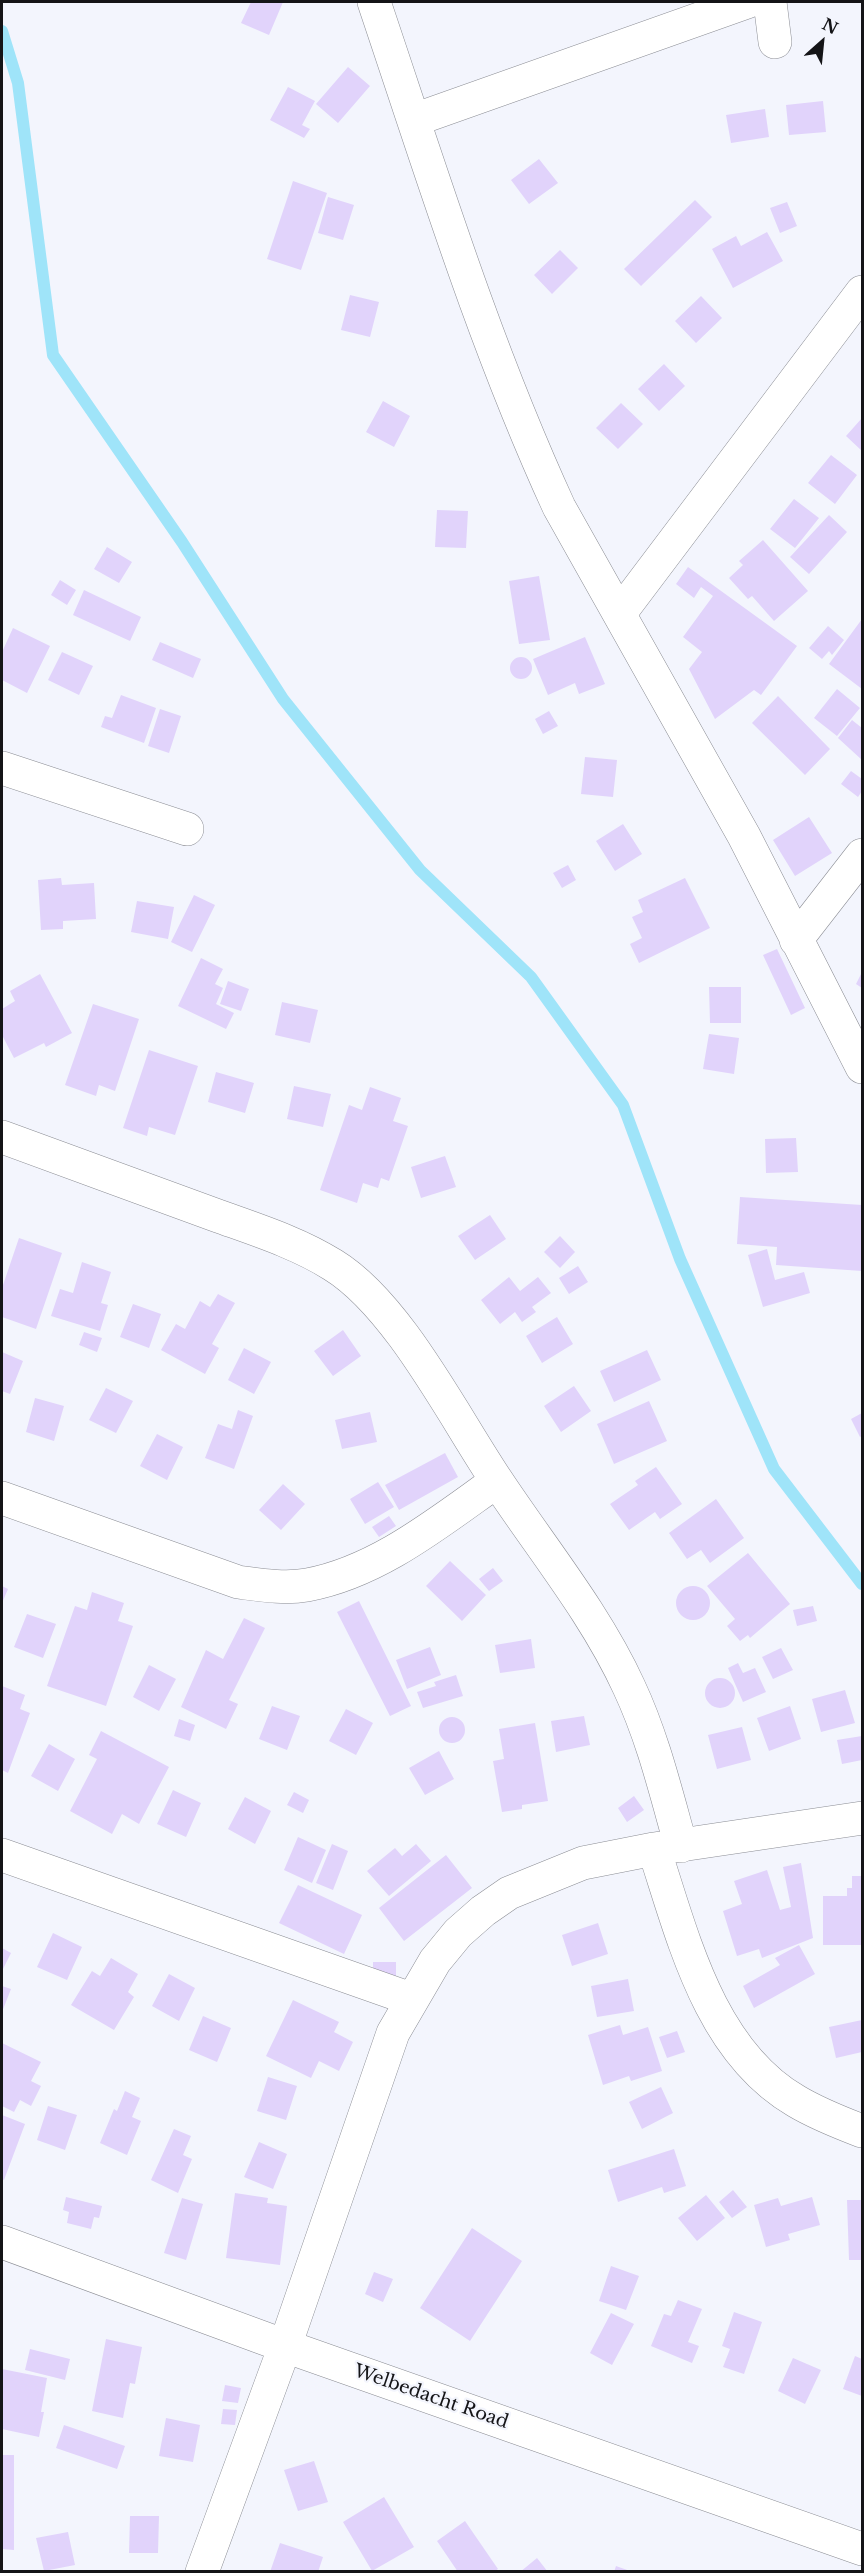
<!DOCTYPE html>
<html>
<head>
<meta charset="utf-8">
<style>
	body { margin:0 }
	#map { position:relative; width:864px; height:2573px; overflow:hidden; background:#f3f5fd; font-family:"Libre Baskerville",serif }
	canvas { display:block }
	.frame { position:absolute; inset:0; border:3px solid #141417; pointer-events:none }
	.north { position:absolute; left:792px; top:12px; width:60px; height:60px; -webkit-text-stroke:4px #f3f5fd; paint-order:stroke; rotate:27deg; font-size:16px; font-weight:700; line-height:24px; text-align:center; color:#141417 }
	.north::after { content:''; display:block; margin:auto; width:21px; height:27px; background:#141417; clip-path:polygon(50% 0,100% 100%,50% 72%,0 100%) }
</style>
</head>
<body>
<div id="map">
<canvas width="864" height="2573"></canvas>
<div class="frame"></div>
<div class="north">N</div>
</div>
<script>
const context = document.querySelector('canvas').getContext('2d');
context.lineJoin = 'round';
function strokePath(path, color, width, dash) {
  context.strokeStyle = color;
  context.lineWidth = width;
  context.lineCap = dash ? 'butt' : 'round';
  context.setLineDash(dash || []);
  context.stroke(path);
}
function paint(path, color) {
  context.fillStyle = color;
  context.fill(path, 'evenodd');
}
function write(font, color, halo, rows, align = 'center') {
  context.font = font + ' "Libre Baskerville",serif';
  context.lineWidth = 4.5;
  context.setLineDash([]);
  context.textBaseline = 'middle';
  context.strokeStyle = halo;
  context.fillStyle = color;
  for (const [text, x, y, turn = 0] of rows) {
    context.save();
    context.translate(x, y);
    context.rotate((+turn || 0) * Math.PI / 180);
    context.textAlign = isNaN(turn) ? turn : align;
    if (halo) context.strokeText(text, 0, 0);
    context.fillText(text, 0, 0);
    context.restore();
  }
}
const stream = new Path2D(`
	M2,31L18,83L53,355L182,542L283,699L420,870L531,977L623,1105L680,1259L774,1469L862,1584`);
const building = new Path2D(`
	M251,2H283L269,35L241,23Z
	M348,67L370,86L338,123L316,104Z
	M288,87L315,101L302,125L310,129L304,138L270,120Z
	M823,101L826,132L789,135L786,105Z
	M765,109L769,137L731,143L726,115Z
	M539,159L558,183L529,204L511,180Z
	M293,181L327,193L301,270L267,259Z
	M328,197L354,205L343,240L318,233Z
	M695,200L712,217L641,286L624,269Z
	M787,202L797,226L780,233L770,208Z
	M767,232L783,261L733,288L712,249L736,236L741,246Z
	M560,250L578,268L552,294L534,275Z
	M350,295L379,302L370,337L341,330Z
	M701,296L722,318L696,343L675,321Z
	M664,364L685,386L659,411L638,389Z
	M383,401L410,416L394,447L366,432Z
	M621,403L643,424L618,449L596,428Z
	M862,418V451L846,436Z
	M831,455L857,475L835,504L808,483Z
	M794,499L819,518L795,548L770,529Z
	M437,510L468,511L466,548L435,547Z
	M829,515L847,532L809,574L790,557Z
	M763,540L808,591L774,621L752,596L748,599L729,578L743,565L739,561Z
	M107,547L132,562L119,583L94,569Z
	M688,567L797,646L761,695L754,690L715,719L689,669L702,652L683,637L713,596L701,587L694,598L676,584Z
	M539,576L550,640L519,644L509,581Z
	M60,580L76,590L67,605L51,595Z
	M84,590L141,617L130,641L73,615Z
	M862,619V689L829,664Z
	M828,626L844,640L832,655L829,651L822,659L809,648Z
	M13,628L50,646L27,693L2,680V652Z
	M585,637L605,684L579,694L575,683L548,695L533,659Z
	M160,642L201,659L193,678L152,660Z
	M62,652L93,666L79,695L48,680Z
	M510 668a11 11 0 1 1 22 0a11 11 0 1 1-22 0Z
	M837,689L860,708L837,736L814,718Z
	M121,695L156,708L144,743L101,727L105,716L112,718Z
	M778,696L830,749L805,775L752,723Z
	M160,709L181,716L169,753L148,746Z
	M549,711L558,726L543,734L535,719Z
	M852,720L862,728V760L838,738Z
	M585,757L617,760L613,797L581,794Z
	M851,771L862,779V791L858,797L841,784Z
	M809,817L832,853L795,876L773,840Z
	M623,824L642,854L615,871L596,841Z
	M568,865L576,880L562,888L553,873Z
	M61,878L62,885L94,883L96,919L63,921V929L41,930L38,880Z
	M685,878L710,928L639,963L630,944L642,938L632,917L643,912L638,900Z
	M194,895L215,905L192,952L171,942Z
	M137,901L174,907L168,939L131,932Z
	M777,949L805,1008L791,1015L763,955Z
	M201,958L223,969L215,984L223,988L216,1004L234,1013L226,1029L178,1006Z
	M862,972V988L856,984Z
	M40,974L72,1033L46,1047L44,1043L14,1058L2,1035V1009L15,1001L10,991Z
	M228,981L249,989L241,1011L220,1004Z
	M709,987H741V1023H710Z
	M282,1002L318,1010L310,1043L275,1035Z
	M93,1004L139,1019L115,1091L99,1085L96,1096L65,1085Z
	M709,1034L739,1038L734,1074L703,1069Z
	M149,1050L198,1066L175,1135L149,1127L147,1136L123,1128Z
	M216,1072L254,1083L245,1113L208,1102Z
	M294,1086L331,1094L323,1127L287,1119Z
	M370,1087L401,1098L393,1121L408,1126L389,1181L381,1178L378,1188L363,1183L357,1203L320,1190L349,1105L362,1110Z
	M796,1138L798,1172L766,1173L765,1139Z
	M445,1156L456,1187L421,1198L411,1167Z
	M740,1197L862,1205V1271L776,1265L777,1247L737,1244Z
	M490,1215L506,1239L475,1260L458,1236Z
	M560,1236L575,1252L560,1268L544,1252Z
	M19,1238L62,1253L36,1329L2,1317V1288Z
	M767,1249L775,1280L804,1272L810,1293L763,1307L748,1255Z
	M82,1262L111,1272L101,1303L108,1305L100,1331L51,1316L60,1289L73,1293Z
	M578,1266L588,1282L569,1294L559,1278Z
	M509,1277L520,1291L538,1277L551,1293L532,1307L536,1312L522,1322L515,1312L500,1324L481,1300Z
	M218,1294L235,1303L212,1344L219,1348L205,1374L161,1350L176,1324L185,1329L200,1301L210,1307Z
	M133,1304L161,1314L149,1348L120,1337Z
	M557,1317L573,1344L542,1363L526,1336Z
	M343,1330L361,1356L333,1376L314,1351Z
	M84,1332L102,1338L97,1352L79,1345Z
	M244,1348L271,1362L254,1394L228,1380Z
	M647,1350L661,1380L614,1402L600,1371Z
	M2,1352L23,1361L10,1394L2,1391Z
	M574,1386L591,1411L561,1432L544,1406Z
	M106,1388L133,1401L116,1433L89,1420Z
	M35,1398L64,1406L54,1441L26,1432Z
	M649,1401L667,1441L614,1464L597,1424Z
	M238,1410L253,1416L234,1469L205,1458L218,1424L232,1429Z
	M370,1412L377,1442L342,1449L335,1420Z
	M862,1413V1436L860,1437L851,1419Z
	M157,1434L183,1447L167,1480L140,1466Z
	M445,1453L458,1477L399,1510L385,1485Z
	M656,1467L682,1504L660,1519L655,1512L629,1530L610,1504L638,1485L635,1481Z
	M378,1482L394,1507L365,1524L350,1499Z
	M283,1484L305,1504L281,1530L259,1510Z
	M716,1499L744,1538L710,1563L701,1550L687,1559L669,1533Z
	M389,1516L396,1526L379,1537L372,1527Z
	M748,1553L790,1604L750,1638L748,1635L740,1641L727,1626L735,1619L707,1586Z
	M450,1561L486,1595L462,1621L426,1586Z
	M493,1568L503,1581L489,1591L479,1579Z
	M2,1586L8,1589L2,1603Z
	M676 1603a17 17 0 1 1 34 0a17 17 0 1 1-34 0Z
	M92,1592L124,1603L118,1621L133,1626L106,1706L47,1686L75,1606L87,1610Z
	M359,1601L411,1706L390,1716L337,1612Z
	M813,1606L817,1621L797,1626L793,1610Z
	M27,1614L56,1624L43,1658L14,1647Z
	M244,1618L265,1628L229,1700L238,1704L226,1729L181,1707L206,1650L223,1659Z
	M531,1639L535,1668L500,1673L495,1645Z
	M430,1647L441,1675L407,1689L396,1660Z
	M781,1648L793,1670L773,1679L762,1657Z
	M738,1663L743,1673L755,1668L766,1692L743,1702L728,1668Z
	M149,1665L176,1679L159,1711L133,1697Z
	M456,1675L463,1696L423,1708L417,1692L436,1686L434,1682Z
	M705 1693a15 15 0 1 1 30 0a15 15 0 1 1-30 0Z
	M2,1686L25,1695L20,1709L30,1713L8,1773L2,1770Z
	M845,1690L855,1723L821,1732L812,1699Z
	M272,1706L300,1716L287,1750L259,1739Z
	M790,1706L801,1739L769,1751L757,1718Z
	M346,1709L373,1723L356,1755L329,1741Z
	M584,1716L590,1745L556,1752L551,1721Z
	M439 1730a13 13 0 1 1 26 0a13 13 0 1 1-26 0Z
	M179,1719L195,1725L190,1741L174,1736Z
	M535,1723L548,1801L522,1805V1809L502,1812L493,1761L504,1759L499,1729Z
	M742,1727L751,1760L717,1769L708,1735Z
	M101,1731L169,1767L139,1824L122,1814L112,1834L70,1811L97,1759L89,1755Z
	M862,1736V1760L842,1764L837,1740Z
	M49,1744L75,1759L58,1791L31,1776Z
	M439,1751L454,1779L425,1795L409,1768Z
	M173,1790L201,1803L186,1837L157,1824Z
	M294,1792L309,1800L303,1813L287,1805Z
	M634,1796L644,1810L627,1822L618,1808Z
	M245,1797L271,1811L255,1844L228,1829Z
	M298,1837L326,1850L312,1883L284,1870Z
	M332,1844L348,1851L333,1890L316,1883Z
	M416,1844L431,1861L389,1896L367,1871L395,1848L402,1856Z
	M446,1855L472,1888L404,1941L379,1908Z
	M801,1863L813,1938L762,1958L759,1949L737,1956L723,1911L742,1904L734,1881L767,1870L780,1910L791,1907L783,1867Z
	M852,1876H862V1945H823V1896H847V1888H852Z
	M298,1885L362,1915L344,1954L279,1923Z
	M598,1923L608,1954L572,1966L562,1935Z
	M53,1933L82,1947L67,1980L37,1967Z
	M799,1945L815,1974L754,2008L743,1986L780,1965L775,1958Z
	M2,1948L11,1953L2,1971Z
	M111,1958L138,1974L128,1992L134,1997L114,2030L71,2005L92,1971L100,1976Z
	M373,1962H396V1976L373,1975Z
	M169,1974L195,1988L179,2021L152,2006Z
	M628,1979L634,2011L597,2017L591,1986Z
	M2,1986L11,1989L2,2012Z
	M293,2000L339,2022L334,2032L353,2042L339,2071L319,2061L311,2078L266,2056Z
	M203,2016L231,2028L217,2062L189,2050Z
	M862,2020V2052L836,2058L829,2027Z
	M620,2025L623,2035L648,2027L662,2071L631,2081L629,2076L603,2085L588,2035Z
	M677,2031L685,2052L667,2058L659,2037Z
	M2,2043L41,2062L31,2081L41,2086L31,2106L20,2100L14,2112L2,2106Z
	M268,2077L297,2086L286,2120L257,2111Z
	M661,2087L673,2113L642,2129L629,2102Z
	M125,2091L140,2098L132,2117L141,2121L127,2155L100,2143L114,2109L117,2111Z
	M48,2106L77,2115L65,2150L37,2140Z
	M2,2115L25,2124L4,2180L2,2179Z
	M174,2129L191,2136L183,2155L192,2159L178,2193L151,2180Z
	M259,2142L287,2154L273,2189L244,2177Z
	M674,2149L686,2186L664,2193L662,2187L618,2202L608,2170Z
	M733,2190L747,2207L732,2218L719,2202Z
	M235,2193L268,2198L267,2203L287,2206L280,2265L226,2258Z
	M706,2195L725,2218L697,2241L678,2218Z
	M66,2197L102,2206L99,2218L94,2217L91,2229L67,2223L69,2212L63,2210Z
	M812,2197L820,2225L788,2234L790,2240L766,2247L754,2205L778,2198L781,2206Z
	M182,2198L203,2204L186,2260L164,2253Z
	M847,2200H862V2260H849Z
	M472,2228L522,2261L470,2341L420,2308Z
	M611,2266L639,2276L626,2310L599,2301Z
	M374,2272L393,2279L383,2302L365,2294Z
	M678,2300L702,2309L688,2342L699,2346L692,2363L651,2346L664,2314L671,2316Z
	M734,2312L762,2322L744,2374L723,2367L730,2349L722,2346Z
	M611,2313L634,2324L612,2365L590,2353Z
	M106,2339L142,2347L135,2384L130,2383L123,2418L92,2411Z
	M30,2349L70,2359L65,2380L25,2370Z
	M855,2356L862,2359V2396L843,2389Z
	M793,2358L821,2370L805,2404L778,2391Z
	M2,2369L47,2378L41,2412H44L39,2437L2,2429Z
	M225,2385L241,2388L238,2403L222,2401Z
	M223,2409L237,2410L235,2425L221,2424Z
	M166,2418L200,2425L193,2462L159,2456Z
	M64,2425L125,2446L117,2469L56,2448Z
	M2,2455H14V2550L2,2549Z
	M314,2461L328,2502L298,2511L284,2470Z
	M384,2497L414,2547L372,2571L343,2522Z
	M130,2516H159L158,2553H129Z
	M465,2521L498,2569L494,2572H458L437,2541Z
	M68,2532L75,2565L44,2571L36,2538Z
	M280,2543L323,2557L318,2572H270Z
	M537,2558L548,2572H520Z
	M616,2566L630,2571V2572H614Z`);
const minor = new Path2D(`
	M374,2C431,171 484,344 559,507L744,836L862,1067
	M770,2L775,42
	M414,120L747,2
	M620,613L862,292
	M2,768L187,829
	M796,940L862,855
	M2,1137C74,1164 146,1189 218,1216C257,1230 298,1243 333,1265C398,1305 454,1417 497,1481C542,1549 595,1613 629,1687C653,1738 666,1793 681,1846
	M2,1498L238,1582C261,1585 284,1589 307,1585C378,1572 439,1522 497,1481
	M654,1849C683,1937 709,2050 796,2101C816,2113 841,2123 862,2131
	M2,1855L411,1999
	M2,2242L285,2346L862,2549
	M202,2572L285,2346L393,2033L435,1961L458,1933L483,1911L509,1893L583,1863L654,1849L862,1818`);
const streetNames = [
	["Welbedacht Road",431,2397,19]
];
strokePath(stream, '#9fe4f9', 12);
paint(building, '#e1d3fb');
strokePath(minor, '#8b8d94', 34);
strokePath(minor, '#fff', 33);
write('18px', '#141417', '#f3f5fd', streetNames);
</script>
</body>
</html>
